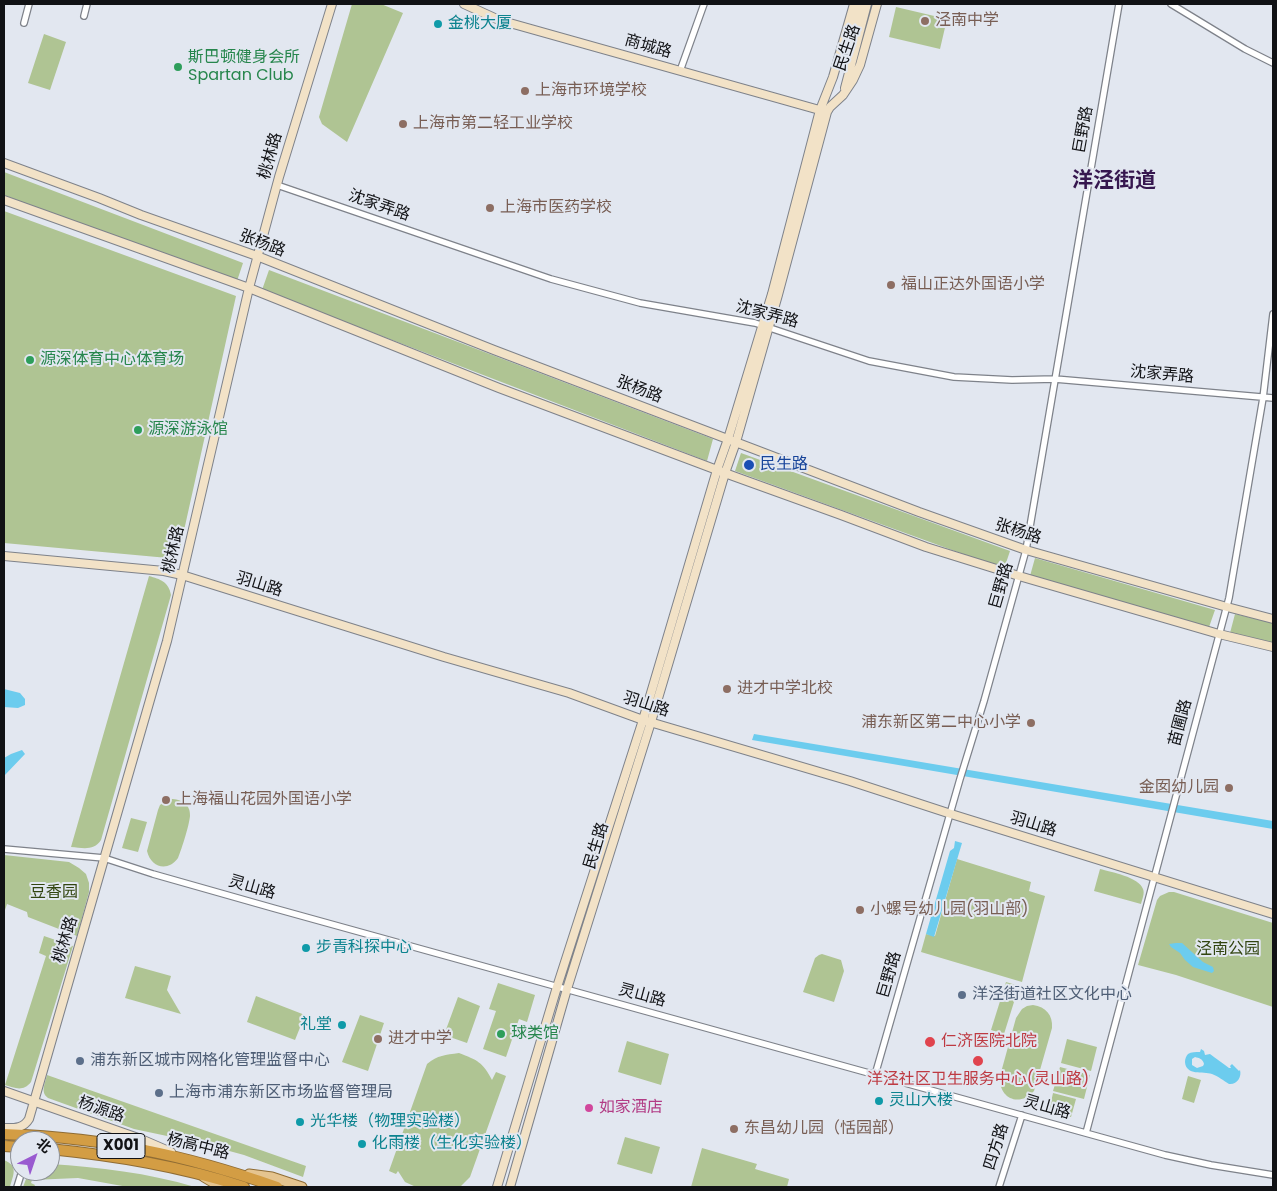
<!DOCTYPE html>
<html>
<head>
<meta charset="utf-8">
<style>
	body { margin:0 }
	#map { position:relative; width:1277px; height:1191px; overflow:hidden; background:#e2e7f0; font-family:Poppins,"Noto Sans SC",sans-serif }
	canvas { display:block }
	.frame { position:absolute; inset:0; border:5px solid #111215; pointer-events:none }
	.north { position:absolute; left:10px; top:1131px; width:50px; height:50px; box-sizing:border-box; background:#e2e7f0; border:1px solid #8e9298; border-radius:50%; rotate:41deg; font-size:14px; font-weight:700; line-height:20px; text-align:center; color:#111215 }
	.north::after { content:''; display:block; margin:auto; width:18px; height:22px; background:#995ad0; clip-path:polygon(50% 0,100% 100%,50% 72%,0 100%) }
</style>
</head>
<body>
<div id="map">
<canvas width="1277" height="1191"></canvas>
<div class="frame"></div>
<div class="north">北</div>
</div>
<script>
const context = document.querySelector('canvas').getContext('2d');
context.lineJoin = 'round';
function paint(path, color) {
  context.fillStyle = color;
  context.fill(path, 'evenodd');
}
function strokePath(path, color, width, dash) {
  context.strokeStyle = color;
  context.lineWidth = width;
  context.lineCap = dash ? 'butt' : 'round';
  context.setLineDash(dash || []);
  context.stroke(path);
}
function write(font, color, halo, rows, align = 'center') {
  context.font = font + ' Poppins,"Noto Sans SC",sans-serif';
  context.lineWidth = 4;
  context.setLineDash([]);
  context.textBaseline = 'middle';
  context.strokeStyle = halo;
  context.fillStyle = color;
  for (const [text, x, y, turn = 0] of rows) {
    context.save();
    context.translate(x, y);
    context.rotate((+turn || 0) * Math.PI / 180);
    context.textAlign = isNaN(turn) ? turn : align;
    if (halo) context.strokeText(text, 0, 0);
    context.fillText(text, 0, 0);
    context.restore();
  }
}
const green = new Path2D(`
	M352,4H381L403,13L347,142L322,124L319,117Z
	M896,7L947,19L940,49L889,37Z
	M44,34L66,42L50,90L28,83Z
	M4,172L243,263L236,284L4,195Z
	M4,211L236,296L181,544C178,551 175,554 168,558L4,543Z
	M269,270L713,439L707,461L262,290Z
	M741,453L1010,551L1004,569L735,471Z
	M1035,558L1215,610L1208,630L1030,576Z
	M149,576C160,579 169,582 171,595L101,840C94,851 83,848 71,847Z
	M1235,614L1273,623V643L1230,633Z
	M168,799C179,798 191,803 190,816C189,826 182,848 178,858C168,872 151,868 147,851L158,810L160,805Z
	M131,818L147,822L138,852L122,848Z
	M4,855L69,862L79,868L86,874L89,883V892L77,936L28,917L27,912L7,904L4,913Z
	M957,859L1031,882L1029,891L1045,896L1022,982L921,952L926,934L935,936Z
	M1100,869C1111,872 1139,877 1143,889C1145,893 1142,900 1141,904L1094,891Z
	M1169,892H1174L1273,923V1007L1176,975L1138,965L1157,900L1160,896Z
	M44,936L73,946L31,1082C23,1092 15,1088 5,1085L46,956L39,953Z
	M822,954L841,960L844,971L834,1002L803,992L815,958L819,955Z
	M135,966L171,976L167,990L181,1014L125,998Z
	M1006,982L1019,986L1004,1034L991,1030Z
	M498,983L535,995L527,1022L519,1019L506,1057L483,1049L496,1011L489,1009Z
	M256,996L305,1015L295,1040L247,1022Z
	M458,997L480,1006L467,1043L444,1035Z
	M1033,1005C1046,1007 1053,1015 1052,1028L1034,1091C1019,1108 998,1098 1000,1076L1016,1018L1022,1009L1027,1006Z
	M360,1015L384,1023L368,1071L342,1062Z
	M1067,1039L1097,1047L1091,1071L1061,1063Z
	M627,1041L669,1054L661,1085L618,1072Z
	M459,1053C477,1060 483,1062 492,1080L496,1072L506,1076L470,1177L460,1187H416L405,1182L398,1171L396,1174L389,1171L427,1064C438,1055 445,1055 459,1053Z
	M1060,1067L1090,1075L1084,1099L1053,1091Z
	M47,1075L306,1166L303,1177L244,1155L200,1143L134,1129L48,1098C40,1092 45,1084 47,1075Z
	M1188,1076L1201,1080L1194,1103L1182,1099Z
	M1053,1093L1076,1099L1071,1117L1049,1111Z
	M625,1137L660,1147L652,1174L617,1164Z
	M702,1148L757,1164L755,1169L789,1179L787,1187H691Z
	M4,1160C19,1166 13,1175 10,1187H4Z
	M50,1164C99,1167 148,1173 195,1187H128L78,1178L32,1180L31,1183L35,1185L34,1187H23L29,1171H50Z`);
const water = new Path2D(`
	M4,689L20,693L25,699V705L18,708L4,707Z
	M754,734L1273,821V829L752,740Z
	M22,750L25,754L4,776V758L11,754Z
	M955,841L962,843L934,937L926,934L950,851L954,848Z
	M1176,943H1182L1203,962L1213,967L1214,971L1212,973L1193,967L1185,960L1180,953L1171,947L1169,944Z
	M1201,1049L1204,1051L1205,1055L1210,1054C1216,1059 1223,1063 1229,1068H1231L1230,1066L1232,1064L1239,1071L1240,1070C1242,1077 1237,1085 1229,1084C1224,1081 1218,1076 1212,1074C1203,1071 1186,1076 1185,1062C1185,1059 1186,1056 1188,1054C1191,1052 1196,1052 1200,1052ZM1195,1057C1199,1058 1203,1059 1204,1064L1203,1066L1197,1068L1192,1065V1059Z`);
const street = new Path2D(`
	M1171,4L1245,49L1273,63
	M84,16L87,4
	M24,23L29,4
	M680,71L704,4
	M277,185L551,279L640,303L755,323L869,361L954,377L1012,380L1055,379L1273,398
	M4,849L104,858L153,874L273,908L1165,1155L1211,1165L1273,1175
	M875,1075L960,779L984,701L1026,550L1119,4
	M1086,1133L1229,598L1263,398L1273,314
	M17,1187L22,1171
	M999,1187L1022,1115`);
const secondary = new Path2D(`
	M464,4L499,20L823,111
	M846,50L860,4
	M845,88L867,4
	M4,163L99,198L141,215L257,256L494,350L919,512L1026,550L1227,607L1273,619
	M4,200L249,288L499,388L733,476L841,515L926,547L1019,576L1219,634L1273,647
	M4,556L164,571L182,575L444,657L569,693L643,720L850,781L951,814L1273,914
	M4,1091L141,1139L171,1152
	M4,1128C14,1128 23,1129 29,1119L167,641L249,288L279,177L332,4
	M497,1187L557,987L643,720L717,470L728,439L772,294L820,110L833,77L854,4
	M510,1187L567,989L651,722L725,473L736,442L778,295L827,112L830,107L843,95L853,80L860,65L877,4`);
const primary = new Path2D(`
	M249,1174L272,1177L302,1187
	M204,1177L221,1187`);
const highway = new Path2D(`
	M4,1134C51,1136 98,1140 144,1150C190,1159 234,1172 277,1187
	M4,1146L20,1147
	M50,1149C117,1156 180,1166 244,1187`);
const markers = [
	[925,21,5,"#8d6e63"],
	[438,24,5,"#0f9aa8"],
	[178,67,5,"#2e9e5b"],
	[525,91,5,"#8d6e63"],
	[403,124,5,"#8d6e63"],
	[490,208,5,"#8d6e63"],
	[891,285,5,"#8d6e63"],
	[30,360,5,"#2e9e5b"],
	[138,430,5,"#2e9e5b"],
	[749,465,6,"#1a4fb4"],
	[727,689,5,"#8d6e63"],
	[1031,723,5,"#8d6e63"],
	[1229,788,5,"#8d6e63"],
	[166,800,5,"#8d6e63"],
	[860,910,5,"#8d6e63"],
	[306,948,5,"#0f9aa8"],
	[962,995,5,"#5c6f8a"],
	[342,1025,5,"#0f9aa8"],
	[501,1034,5,"#2e9e5b"],
	[378,1039,5,"#8d6e63"],
	[930,1042,6,"#e0444e"],
	[80,1061,5,"#5c6f8a"],
	[978,1061,6,"#e0444e"],
	[159,1093,5,"#5c6f8a"],
	[879,1101,5,"#0f9aa8"],
	[589,1108,5,"#d1479c"],
	[300,1122,5,"#0f9aa8"],
	[734,1129,5,"#8d6e63"],
	[362,1144,5,"#0f9aa8"]
];
const shields = [
	[121,1146,48]
];
const shieldNames = [
	["X001",121,1146]
];
const educationNames = [
	["泾南中学",935,21],
	["上海市环境学校",535,91],
	["上海市第二轻工业学校",413,124],
	["上海市医药学校",500,208],
	["福山正达外国语小学",901,285],
	["进才中学北校",737,689],
	["浦东新区第二中心小学",1021,723,"right"],
	["金囡幼儿园",1219,788,"right"],
	["上海福山花园外国语小学",176,800],
	["小螺号幼儿园(羽山部)",870,910],
	["进才中学",388,1039],
	["东昌幼儿园（恬园部）",744,1129]
];
const cultureNames = [
	["金桃大厦",448,24],
	["步青科探中心",316,948],
	["礼堂",332,1025,"right"],
	["灵山大楼",889,1101],
	["光华楼（物理实验楼）",310,1122],
	["化雨楼（生化实验楼）",372,1144]
];
const streetNames = [
	["商城路",648,47,16],
	["民生路",848,48,-71],
	["巨野路",1084,130,-80],
	["桃林路",271,156,-74],
	["沈家弄路",379,206,19],
	["张杨路",262,244,21],
	["沈家弄路",767,315,15],
	["沈家弄路",1162,375,5],
	["张杨路",639,390,21],
	["张杨路",1018,532,18],
	["桃林路",174,550,-77],
	["羽山路",259,585,17],
	["巨野路",1002,586,-74],
	["羽山路",646,705,18],
	["苗圃路",1181,723,-75],
	["羽山路",1033,825,17],
	["民生路",597,846,-73],
	["灵山路",252,888,16],
	["桃林路",66,940,-73],
	["巨野路",890,975,-74],
	["灵山路",642,996,15],
	["灵山路",1047,1108,16],
	["杨源路",101,1110,19],
	["杨高中路",198,1147,14],
	["四方路",997,1147,-73]
];
const leisureNames = [
	["斯巴顿健身会所",188,58],
	["Spartan Club",188,76],
	["源深体育中心体育场",40,360],
	["源深游泳馆",148,430],
	["球类馆",511,1034]
];
const transitNames = [
	["民生路",760,465]
];
const parkNames = [
	["豆香园",54,893],
	["泾南公园",1228,950]
];
const serviceNames = [
	["洋泾街道社区文化中心",972,995],
	["浦东新区城市网格化管理监督中心",90,1061],
	["上海市浦东新区市场监督管理局",169,1093]
];
const healthNames = [
	["仁济医院北院",941,1042],
	["洋泾社区卫生服务中心(灵山路)",978,1080,"center"]
];
const hotelNames = [
	["如家酒店",599,1108]
];
const districtNames = [
	["洋泾街道",1114,182]
];
paint(green, '#afc493');
paint(water, '#6cccee');
strokePath(street, '#7e828a', 8);
strokePath(secondary, '#7e828a', 10);
strokePath(primary, '#8f6c34', 11);
strokePath(highway, '#8f6c34', 12);
strokePath(street, '#fff', 5.5);
strokePath(secondary, '#f2e2c7', 8);
strokePath(primary, '#e5c48f', 9);
strokePath(highway, '#d39d44', 10);
for (const [x, y, r, color] of markers) {
  const dot = new Path2D();
  dot.arc(x, y, r, 0, 2 * Math.PI);
  context.fillStyle = color;
  context.fill(dot);
  strokePath(dot, '#e2e7f0', 2);
}
for (const [x, y, w] of shields) {
  const box = new Path2D();
  box.roundRect(x - w / 2, y - 12.5, w, 25, 4);
  context.fillStyle = '#e2e7f0';
  context.fill(box);
  strokePath(box, '#111215', 1);
}
write('bold 15px', '#111215', null, shieldNames);
write('16px', '#785e54', '#e2e7f0', educationNames, 'left');
write('16px', '#0d838f', '#e2e7f0', cultureNames, 'left');
write('16px', '#111215', '#e2e7f0', streetNames);
write('16px', '#27864d', '#e2e7f0', leisureNames, 'left');
write('16px', '#164399', '#e2e7f0', transitNames, 'left');
write('16px', '#324510', '#e2e7f0', parkNames);
write('16px', '#4e5e75', '#e2e7f0', serviceNames, 'left');
write('16px', '#be3a42', '#e2e7f0', healthNames, 'left');
write('16px', '#b23c85', '#e2e7f0', hotelNames, 'left');
write('bold 21px', '#36174f', '#e2e7f0', districtNames);
</script>
</body>
</html>
